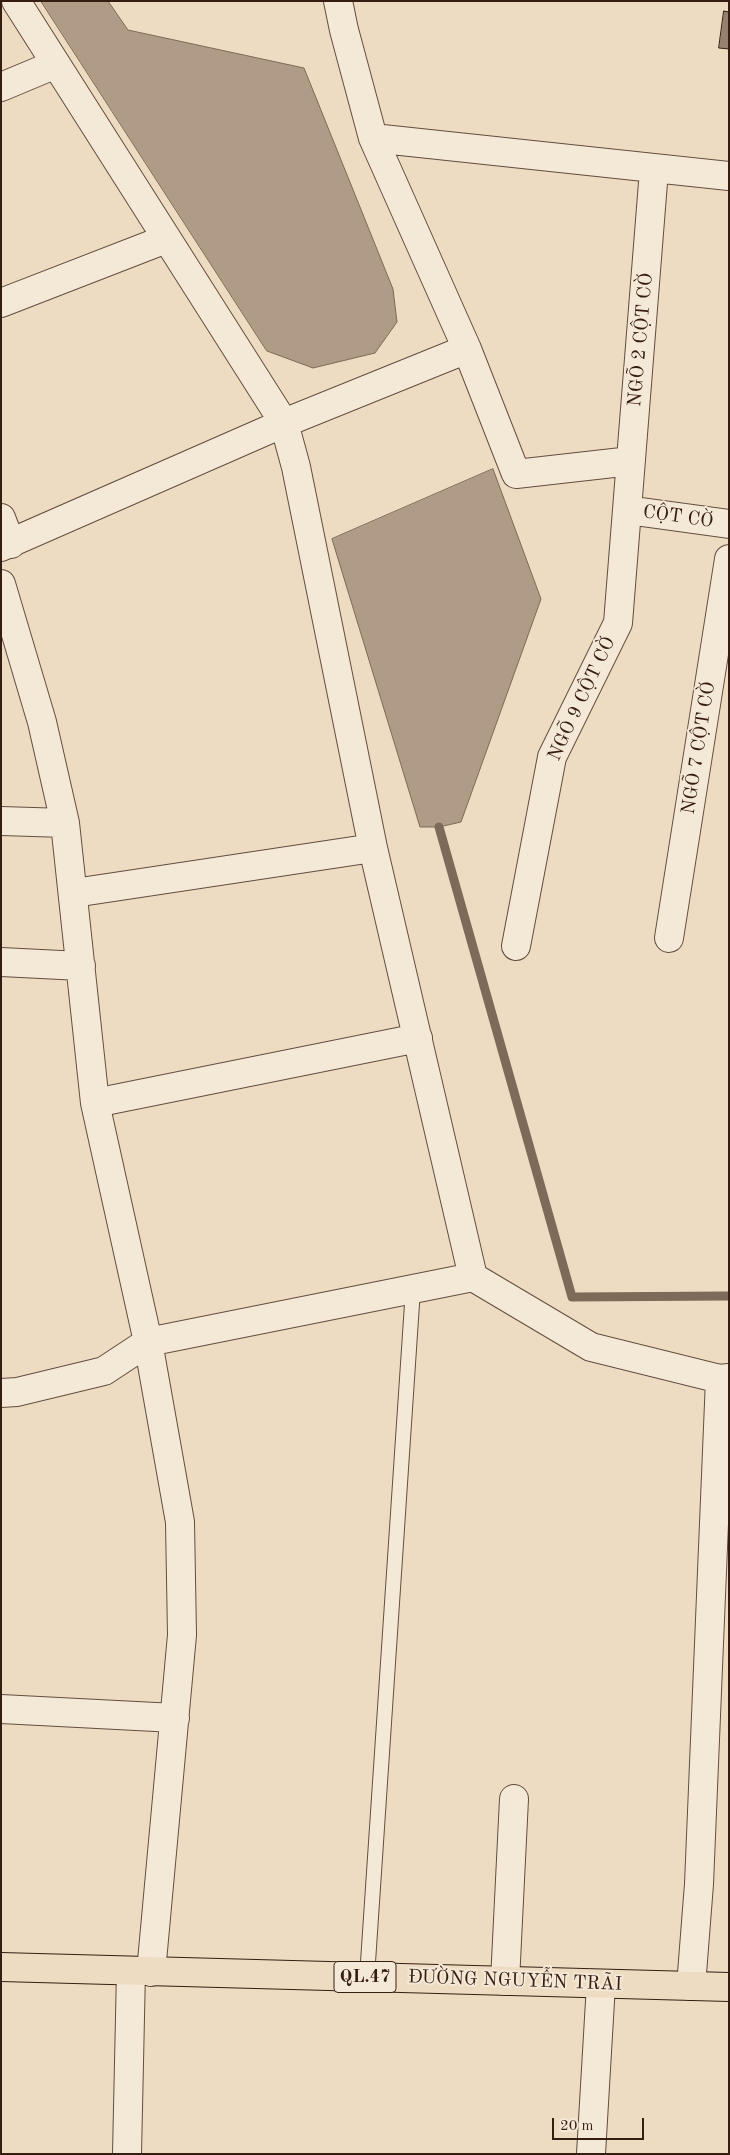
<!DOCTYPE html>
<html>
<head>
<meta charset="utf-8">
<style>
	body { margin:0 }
	#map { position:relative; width:730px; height:2155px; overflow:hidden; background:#eedcc2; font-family:"Old Standard TT",serif }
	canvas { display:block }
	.frame { position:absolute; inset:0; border:2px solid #361d12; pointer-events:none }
	.scale { position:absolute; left:552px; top:2118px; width:92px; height:22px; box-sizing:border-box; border:2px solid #361d12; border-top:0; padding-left:6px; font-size:15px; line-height:18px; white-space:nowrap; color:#361d12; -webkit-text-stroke:4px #f4e8d7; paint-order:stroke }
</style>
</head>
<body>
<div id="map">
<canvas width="730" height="2155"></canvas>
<div class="frame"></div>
<div class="scale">20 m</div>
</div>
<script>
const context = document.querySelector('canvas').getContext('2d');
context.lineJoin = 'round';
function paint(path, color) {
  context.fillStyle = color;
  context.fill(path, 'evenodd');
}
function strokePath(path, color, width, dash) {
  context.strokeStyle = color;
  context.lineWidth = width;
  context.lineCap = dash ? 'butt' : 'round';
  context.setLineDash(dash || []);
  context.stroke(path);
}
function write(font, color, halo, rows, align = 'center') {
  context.font = font + ' "Old Standard TT",serif';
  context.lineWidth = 4;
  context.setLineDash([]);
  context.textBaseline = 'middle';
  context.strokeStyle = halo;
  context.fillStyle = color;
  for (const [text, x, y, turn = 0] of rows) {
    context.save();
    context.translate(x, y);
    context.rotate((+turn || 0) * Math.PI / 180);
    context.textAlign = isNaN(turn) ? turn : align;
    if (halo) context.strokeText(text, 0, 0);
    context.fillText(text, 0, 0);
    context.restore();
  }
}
const water = new Path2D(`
	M41,1H108L128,30L304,68L393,289L397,322L375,353L313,368L267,351Z
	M493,469L541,599L461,822L439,827H420L332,539Z`);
const stream = new Path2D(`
	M439,827L572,1297L729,1296`);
const building = new Path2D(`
	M724,11L729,12V49L719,48Z`);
const lane = new Path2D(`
	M367,1977L413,1289`);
const street = new Path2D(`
	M16,1L284,423L296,467L373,848L473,1277
	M338,1L344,30L373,138L467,349L516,474L631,461
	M1,87L56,64
	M373,138L729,176
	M1,303L166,239
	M627,510L729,524
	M1,518L11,544
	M1,547L284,423L467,349
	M1,584L42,722L65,823L95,1103L148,1342L180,1522L182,1635L151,1972
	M1,821L65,823
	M74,893L373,848
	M669,938L729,559
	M516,946L552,757L618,623L654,170
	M1,962L81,966
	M95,1103L418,1038
	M1,1393L17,1392L104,1371L148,1342L473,1277L591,1347L720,1379
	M1,1709L175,1718
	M505,1981L514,1799
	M691,1986L699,1884L720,1379L729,1378
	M127,2154L131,1971
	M591,2154L601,1984`);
const highway = new Path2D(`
	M1,1967L729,1987`);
const shields = [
	[365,1977,62]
];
const shieldNames = [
	["QL.47",365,1977]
];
const streetNames = [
	["NGÕ 2 CỘT CỜ",641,340,-85],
	["CỘT CỜ",678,517,8],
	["NGÕ 9 CỘT CỜ",582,699,-65],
	["NGÕ 7 CỘT CỜ",699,748,-81],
	["ĐƯỜNG NGUYỄN TRÃI",515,1981,2]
];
paint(water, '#af9b86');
strokePath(water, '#7f6958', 1);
strokePath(stream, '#7f6958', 9);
paint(building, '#96806e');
strokePath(building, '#361d12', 1);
strokePath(lane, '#644d3e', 16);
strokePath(street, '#644d3e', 30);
strokePath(highway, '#361d12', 30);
strokePath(lane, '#f4e8d7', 14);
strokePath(street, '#f4e8d7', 28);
strokePath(highway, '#eedcc2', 28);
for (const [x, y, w] of shields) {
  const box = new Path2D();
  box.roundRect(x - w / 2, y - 15.5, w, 31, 4);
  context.fillStyle = '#f4e8d7';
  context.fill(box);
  strokePath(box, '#361d12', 1);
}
write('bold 18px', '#361d12', null, shieldNames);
write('19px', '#361d12', '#f4e8d7', streetNames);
</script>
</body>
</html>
